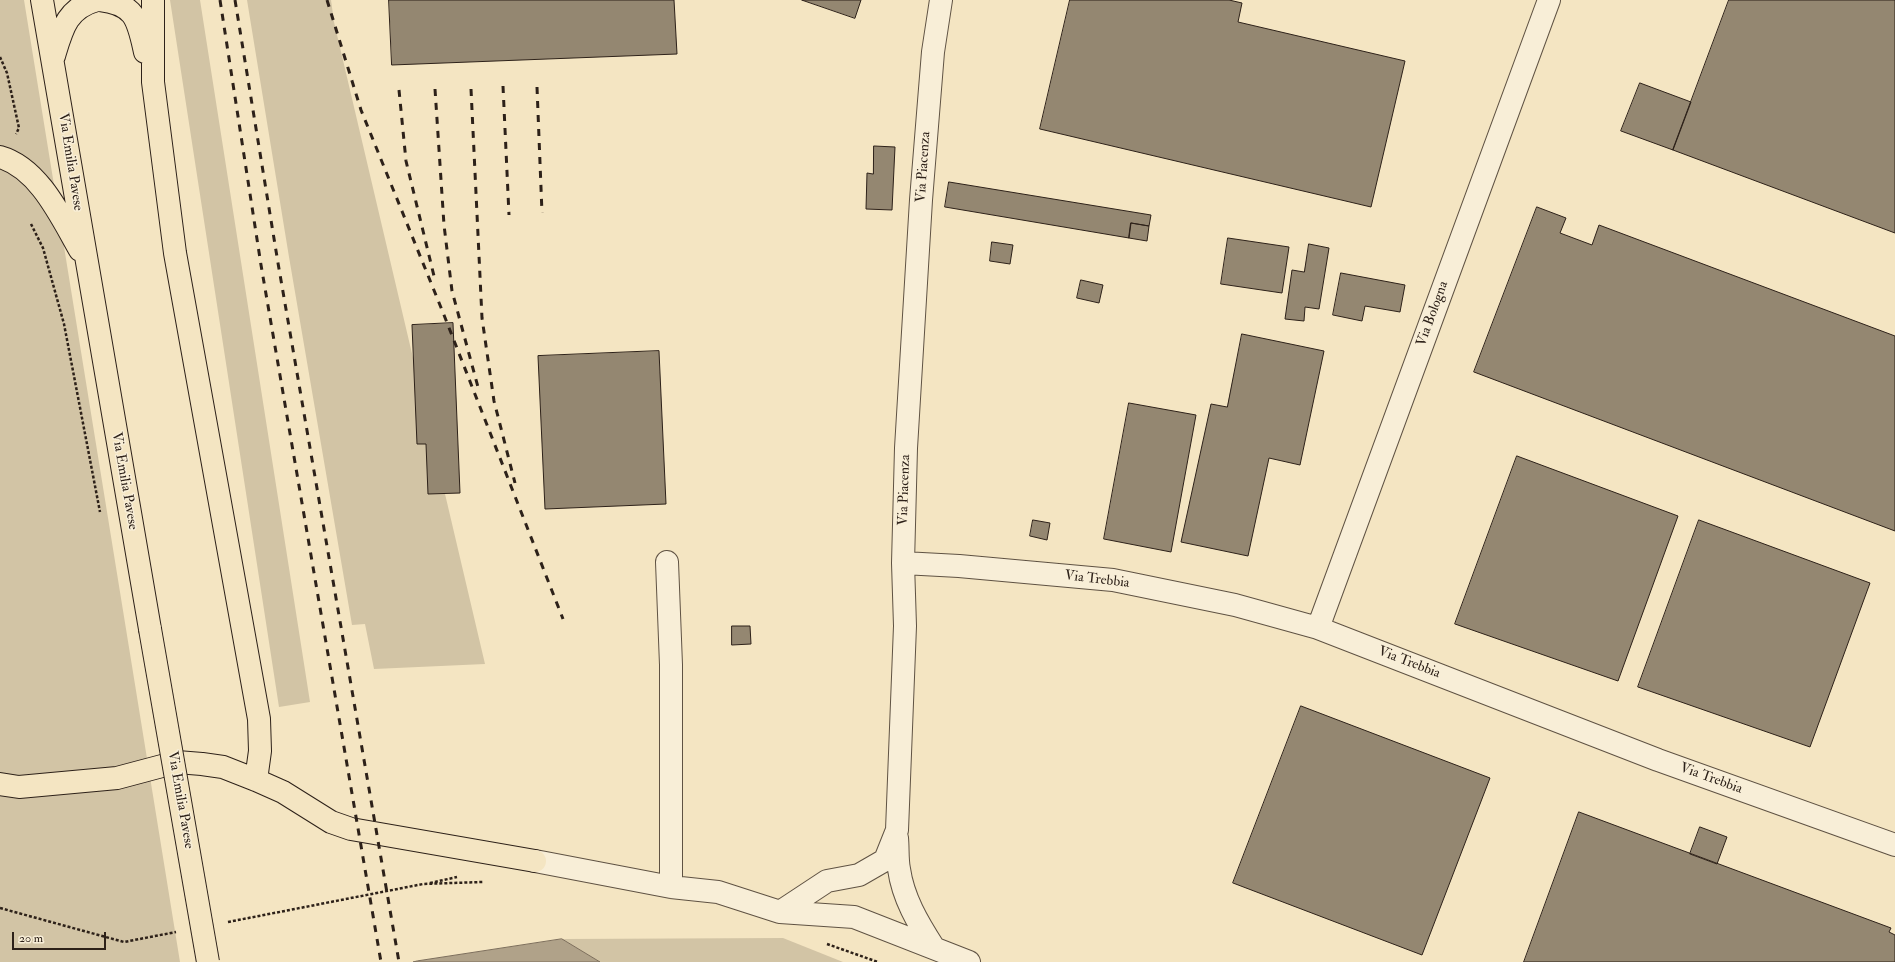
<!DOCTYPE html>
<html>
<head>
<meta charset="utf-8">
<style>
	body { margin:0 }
	#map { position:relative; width:1895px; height:962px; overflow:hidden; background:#f4e5c2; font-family:"IM FELL Double Pica",serif }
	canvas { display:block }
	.scale { position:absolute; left:12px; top:932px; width:94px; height:18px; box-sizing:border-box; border:2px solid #2d2119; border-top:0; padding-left:5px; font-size:12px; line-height:14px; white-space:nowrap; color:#2d2119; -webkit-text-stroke:3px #f8eed7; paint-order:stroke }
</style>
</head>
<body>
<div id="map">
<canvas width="1895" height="962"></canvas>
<div class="scale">20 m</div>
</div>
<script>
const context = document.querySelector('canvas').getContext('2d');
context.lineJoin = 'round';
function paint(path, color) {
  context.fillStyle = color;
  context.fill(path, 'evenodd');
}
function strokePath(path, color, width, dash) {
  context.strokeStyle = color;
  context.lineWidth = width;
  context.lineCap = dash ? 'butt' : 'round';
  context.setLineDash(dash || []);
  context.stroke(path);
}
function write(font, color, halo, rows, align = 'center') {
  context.font = font + ' "IM FELL Double Pica",serif';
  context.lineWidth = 3;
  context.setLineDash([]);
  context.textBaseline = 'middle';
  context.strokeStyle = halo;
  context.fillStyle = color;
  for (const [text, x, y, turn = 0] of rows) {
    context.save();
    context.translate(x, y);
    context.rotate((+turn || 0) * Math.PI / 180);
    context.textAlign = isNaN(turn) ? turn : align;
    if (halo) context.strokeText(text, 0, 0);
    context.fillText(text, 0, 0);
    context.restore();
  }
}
const green = new Path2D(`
	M0,0H24L180,962H0Z
	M170,0H200L310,702L279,707Z
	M247,0H331L334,22L485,664L374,669L365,624L352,625L289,257Z
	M783,938L843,962H600L562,939Z`);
const water = new Path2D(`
	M562,939L600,962H413L417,961Z`);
const building = new Path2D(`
	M389,0H674L677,54L392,65Z
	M802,0H861L855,18Z
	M1070,0H1229L1242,3L1238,22L1405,61L1371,207L1040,129Z
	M1729,0H1895V233L1673,150Z
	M1640,83L1691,102L1673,150L1621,131Z
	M874,146L895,147L892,210L866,209L867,173L873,174Z
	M949,182L1151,215L1149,226L1131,223L1129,238L945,207Z
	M1537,207L1566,218L1560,233L1592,245L1599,225L1895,336V531L1474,372Z
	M1131,223L1149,226L1147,241L1129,238Z
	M1228,238L1289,247L1282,293L1221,284Z
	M992,242L1013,245L1010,264L990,261Z
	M1309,244L1329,248L1319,309L1305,307L1304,321L1285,319L1292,270L1304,272Z
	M1341,273L1405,285L1400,312L1365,306L1362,321L1333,315Z
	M1081,280L1103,285L1099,303L1077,298Z
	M453,323L460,493L428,494L426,444H417L412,325Z
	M1242,334L1324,351L1300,465L1269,458L1248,556L1181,542L1211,404L1227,407Z
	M659,351L666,504L545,509L538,356Z
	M1129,403L1196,415L1171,552L1104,539Z
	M1517,456L1678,516L1618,681L1455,624Z
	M1033,520L1050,523L1047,540L1030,536Z
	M1699,520L1870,583L1810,747L1638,687Z
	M732,626H750L751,644L732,645Z
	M1301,706L1490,778L1422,955L1233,883Z
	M1579,812L1891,928L1889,932L1895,935V962H1524Z
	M1700,827L1727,837L1717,864L1690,854Z`);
const path = new Path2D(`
	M0,57L7,73L19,128L16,134
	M31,224L43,248L64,324L100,512
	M430,883L457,877
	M0,908L124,942L176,932
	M228,922L423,884L483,882
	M827,944L878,962`);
const minor = new Path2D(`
	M667,562L671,665V887
	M903,563L959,566L1113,580L1235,605L1318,628L1658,760L1895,845
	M1318,628L1549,0
	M897,838C898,848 897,859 899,869C903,898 918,923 934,948
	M535,861L671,887L718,892L780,912L854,917L969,962
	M780,912L827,881L859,875L885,860L897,830L905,626L903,563L906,448L921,200L933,52L941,0`);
const major = new Path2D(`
	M42,0L150,629
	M100,0C136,4 138,21 145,52
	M153,0V82L175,253L259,719L260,751L256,780
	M54,56C62,29 67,8 97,0
	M0,157C39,168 61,217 80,250
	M0,784L19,787L117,778L177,762L202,764L223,767L256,780L283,792L331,822L351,829L535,861`);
const rail = new Path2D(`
	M220,0L261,265L381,962
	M235,0L278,263L399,962
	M327,0L361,110L444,315L563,619
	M503,86L509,215
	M537,87L542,213
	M435,89L444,225L452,291L478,387
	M471,89L482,318L494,401L515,483
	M399,90L406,161L434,276`);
const majorBridge = new Path2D(`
	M150,629L208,962`);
const streetNames = [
	["Via Emilia Pavese",70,162,81],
	["Via Piacenza",924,167,-86],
	["Via Bologna",1433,314,-70],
	["Via Emilia Pavese",124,481,80],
	["Via Piacenza",905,490,-88],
	["Via Trebbia",1097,580,7],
	["Via Trebbia",1409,663,21],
	["Via Trebbia",1711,779,20],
	["Via Emilia Pavese",180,800,80]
];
paint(green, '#d2c4a5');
paint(water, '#b0a289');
strokePath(water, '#7c6e5c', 1);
paint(building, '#948771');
strokePath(building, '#2d2119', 1);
strokePath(minor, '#5f5243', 24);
strokePath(major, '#2d2119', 24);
strokePath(path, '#2d2119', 2.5, [3, 2]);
strokePath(minor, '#f8eed7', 22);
strokePath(major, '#f4e5c2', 22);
strokePath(rail, '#2d2119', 3, [7, 7]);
strokePath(majorBridge, '#2d2119', 24, []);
strokePath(majorBridge, '#f4e5c2', 22);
write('14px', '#2d2119', '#f8eed7', streetNames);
</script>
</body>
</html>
